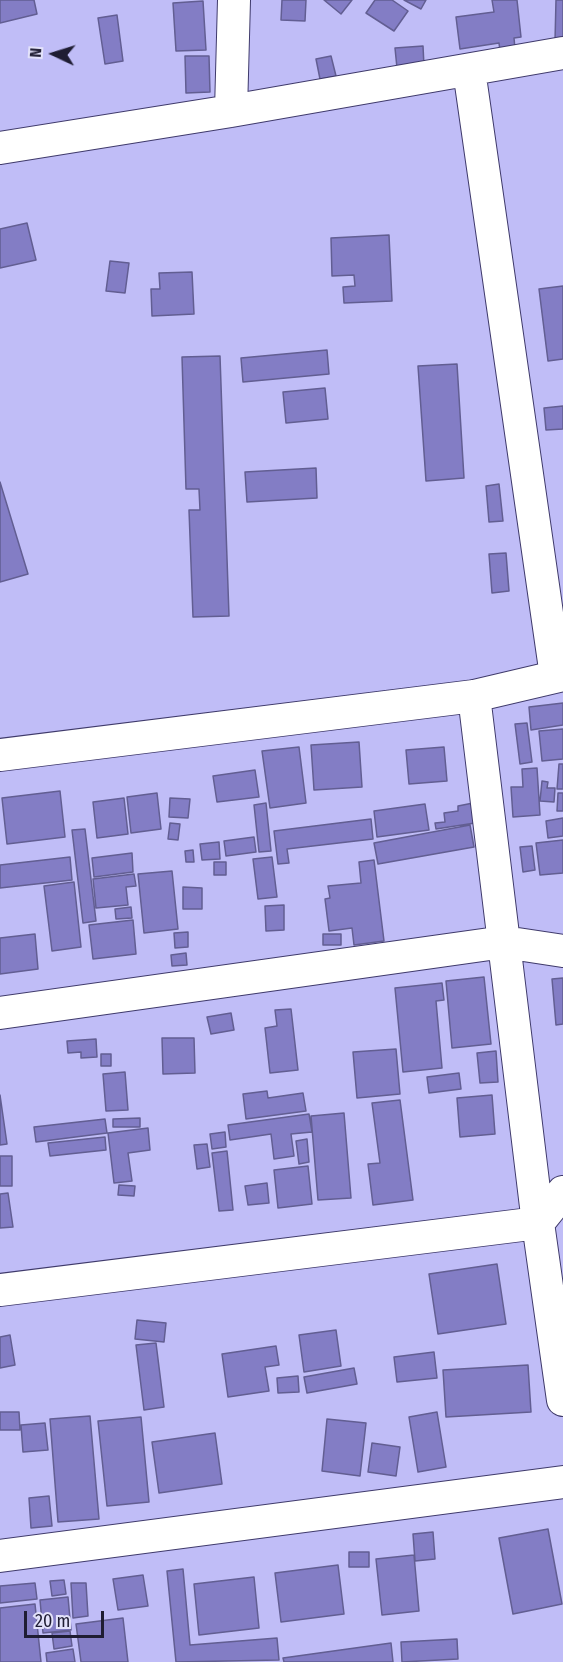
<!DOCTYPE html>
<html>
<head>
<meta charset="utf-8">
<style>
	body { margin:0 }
	#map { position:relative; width:563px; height:1662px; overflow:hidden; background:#c0bdf7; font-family:"Fira Sans Condensed",sans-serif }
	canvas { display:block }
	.north { position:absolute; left:24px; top:24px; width:60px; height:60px; -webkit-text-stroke:4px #e3e2fa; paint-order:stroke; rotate:274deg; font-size:16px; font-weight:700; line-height:24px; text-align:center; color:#1f1d33 }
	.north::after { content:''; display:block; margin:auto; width:21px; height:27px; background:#1f1d33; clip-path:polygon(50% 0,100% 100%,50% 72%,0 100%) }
	.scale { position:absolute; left:24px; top:1611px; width:80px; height:27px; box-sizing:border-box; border:3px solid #1f1d33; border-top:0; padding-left:8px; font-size:18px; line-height:21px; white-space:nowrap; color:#1f1d33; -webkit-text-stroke:4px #e3e2fa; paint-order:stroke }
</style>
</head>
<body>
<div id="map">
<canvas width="563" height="1662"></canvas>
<div class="north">N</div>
<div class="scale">20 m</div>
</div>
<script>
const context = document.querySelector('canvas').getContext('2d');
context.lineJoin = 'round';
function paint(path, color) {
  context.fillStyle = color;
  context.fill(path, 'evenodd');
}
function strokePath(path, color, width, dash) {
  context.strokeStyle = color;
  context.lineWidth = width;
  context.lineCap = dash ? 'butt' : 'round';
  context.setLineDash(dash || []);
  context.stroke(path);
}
const building = new Path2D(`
	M0,0H34L37,14L0,23Z
	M282,0H306L305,21L281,20Z
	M324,0H352L341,14Z
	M375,0H392L408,11L394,31L366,13Z
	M404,0H426L421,9Z
	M492,0H517L521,37L514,38L515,49L500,51L499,43L460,49L456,17L494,12Z
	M556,0H563V41H555Z
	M203,1L206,50L176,51L173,3Z
	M117,15L123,61L105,64L98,18Z
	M423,46L424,66L397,68L395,48Z
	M185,56H209L210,92L186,93Z
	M331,56L336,76L320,79L316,59Z
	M27,223L36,260L0,268V229Z
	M389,235L392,301L344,303L343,287L355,286L354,275L332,276L331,238Z
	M110,261L129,263L125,293L106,291Z
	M192,272L194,314L152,316L151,289H160L159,273Z
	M563,286V359L548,361L539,289Z
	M327,350L329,374L243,382L241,358Z
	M220,356L229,616L193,617L189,510H200L199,489H186L182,357Z
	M457,364L464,478L426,481L418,366Z
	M325,388L328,419L286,423L283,392Z
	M563,406V429L546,430L544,408Z
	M316,468L317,498L247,502L245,472Z
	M0,482L28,574L0,582Z
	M499,484L503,521L489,522L486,486Z
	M506,553L509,591L492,593L489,554Z
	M563,703V725L531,730L529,707Z
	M527,723L532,762L520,764L515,724Z
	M563,729V759L542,761L539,731Z
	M359,742L362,787L314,790L311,745Z
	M299,747L306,803L270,808L262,751Z
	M444,747L447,781L409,784L406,750Z
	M559,764H563V789H557Z
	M537,768L540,815L513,817L511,787H523L522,769Z
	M255,770L259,797L217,802L213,776Z
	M542,781L548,782L547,788H555L554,802L540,801Z
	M60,791L65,837L7,844L2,798Z
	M157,793L161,829L131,833L127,797Z
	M558,793H563V811H557Z
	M124,798L128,834L97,838L93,802Z
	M170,798L190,799L188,818L169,817Z
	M266,803L271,851L259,852L254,805Z
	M473,803L475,823L436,829L435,823L445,822L444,813L458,811V806Z
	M425,804L429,830L377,837L374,811Z
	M563,818V836L548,838L546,821Z
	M371,819L373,839L287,849L289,863L278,864L274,831Z
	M170,823L180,824L178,840L168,839Z
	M470,825L474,847L378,864L374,843Z
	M85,829L96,921L83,923L72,830Z
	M254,837L256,852L226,856L224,841Z
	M563,840V873L540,875L536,843Z
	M219,842L220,859L202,860L200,844Z
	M532,846L535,870L523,872L520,847Z
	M193,850L194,862H186L185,851Z
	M132,853L133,872L94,877L92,858Z
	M70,857L72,880L0,888V865Z
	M272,857L277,897L258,899L253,859Z
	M374,860L384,941L354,945L352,928L329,931L325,899L330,898L328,886L361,883L359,862Z
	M214,862H226V875H214Z
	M172,871L178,929L144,933L138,874Z
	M134,874L136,886L126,887L128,905L96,908L93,879Z
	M74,882L81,947L52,951L44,886Z
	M183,887L202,888V909H183Z
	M284,905V930L266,931L265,906Z
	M131,907L132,918L116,919L115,909Z
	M133,920L136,954L93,959L89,925Z
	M188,932V947L175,948L174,933Z
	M35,934L38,969L0,974V938Z
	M323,934H341V945H323Z
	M186,953L187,965L172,966L171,955Z
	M484,977L491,1044L452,1048L446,981Z
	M563,978V1024L556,1025L552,979Z
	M442,983L444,1000L436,1001L442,1068L403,1072L395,988Z
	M291,1009L298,1070L270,1073L265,1028L277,1026L275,1010Z
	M231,1013L234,1030L211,1034L207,1017Z
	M162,1038H194L195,1073L163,1074Z
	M96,1039L97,1057L81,1058V1052L68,1053L67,1041Z
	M396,1049L400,1094L357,1098L353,1052Z
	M496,1051L498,1082L480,1083L477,1053Z
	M101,1054H111V1066H101Z
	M125,1072L128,1110L106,1111L103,1074Z
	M459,1073L461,1089L429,1093L427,1077Z
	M267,1091L268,1098L303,1093L306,1111L246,1119L243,1094Z
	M0,1095L7,1144L0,1145Z
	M492,1095L495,1134L460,1137L457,1098Z
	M400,1100L413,1200L373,1205L368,1164L380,1163L372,1103Z
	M344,1113L351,1198L318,1200L311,1116Z
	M309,1114L312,1132L291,1134L294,1156L274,1159L271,1134L230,1140L228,1125Z
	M140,1118V1127H113V1119Z
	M105,1119L107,1133L36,1142L34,1127Z
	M148,1128L150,1150L128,1153L132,1181L114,1183L108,1133Z
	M225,1132L226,1147L212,1149L210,1134Z
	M105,1137L106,1150L50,1156L48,1143Z
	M307,1139L309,1162L299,1164L296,1141Z
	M207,1144L210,1167L197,1169L194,1145Z
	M227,1151L233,1210L219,1211L212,1153Z
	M0,1156H12V1186H0Z
	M308,1166L312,1204L278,1208L274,1170Z
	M267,1183L269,1203L248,1205L245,1186Z
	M119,1185L135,1186L134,1196L118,1195Z
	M8,1193L13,1227L0,1228V1194Z
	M497,1264L506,1324L438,1334L429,1274Z
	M137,1320L166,1323L164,1342L135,1339Z
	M336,1330L341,1366L304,1372L299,1335Z
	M10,1335L15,1365L0,1368V1337Z
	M156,1343L164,1407L144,1410L136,1345Z
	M276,1346L279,1365L265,1367L269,1391L228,1397L222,1354Z
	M434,1352L437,1378L397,1382L394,1357Z
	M528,1365L531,1412L446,1417L443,1370Z
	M354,1368L357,1384L307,1393L304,1377Z
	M298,1376L299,1392L278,1393L277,1378Z
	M0,1412H19L20,1430H0Z
	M437,1412L446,1467L418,1472L409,1417Z
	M90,1416L99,1519L58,1522L50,1419Z
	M141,1417L149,1502L107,1506L98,1421Z
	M327,1419L366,1423L360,1476L322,1471Z
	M45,1423L48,1450L23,1452L21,1425Z
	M215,1433L222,1484L159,1493L152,1442Z
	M372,1443L400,1447L396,1476L368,1472Z
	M49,1496L52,1526L31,1528L29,1498Z
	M548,1529L562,1604L513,1614L499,1538Z
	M433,1532L435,1559L415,1561L413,1534Z
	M349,1552H369V1567H349Z
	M414,1555L419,1611L382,1615L376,1559Z
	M338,1565L344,1614L281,1622L275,1573Z
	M183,1569L190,1645L277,1638L279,1660L176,1662L167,1571Z
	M143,1575L148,1606L118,1610L113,1579Z
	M254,1577L259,1628L199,1635L194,1584Z
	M64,1580L66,1594L52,1596L50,1581Z
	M35,1583L37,1599L0,1603V1586Z
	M71,1583H86L88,1616L73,1618Z
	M68,1597L71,1630L43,1633L40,1600Z
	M35,1604L41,1662H0V1608Z
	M123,1618L128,1662H81L76,1624Z
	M70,1631L72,1646L54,1649L52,1633Z
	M457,1639L458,1659L402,1662L401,1642Z
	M391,1643L393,1662H284L283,1658Z
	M73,1649L75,1662H47L46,1653Z`);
const minor = new Path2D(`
	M469,70L556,676
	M231,111L234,0
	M0,148L231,111L563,53
	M474,696L538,1223L563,1400
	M0,755L474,696L563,675
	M0,1013L504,942L563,951
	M0,1290L538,1223L563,1192
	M0,1556L563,1482`);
paint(building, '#837dc5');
strokePath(building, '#625e92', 1.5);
strokePath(minor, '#3f3a6b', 34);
strokePath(minor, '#fff', 32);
</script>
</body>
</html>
